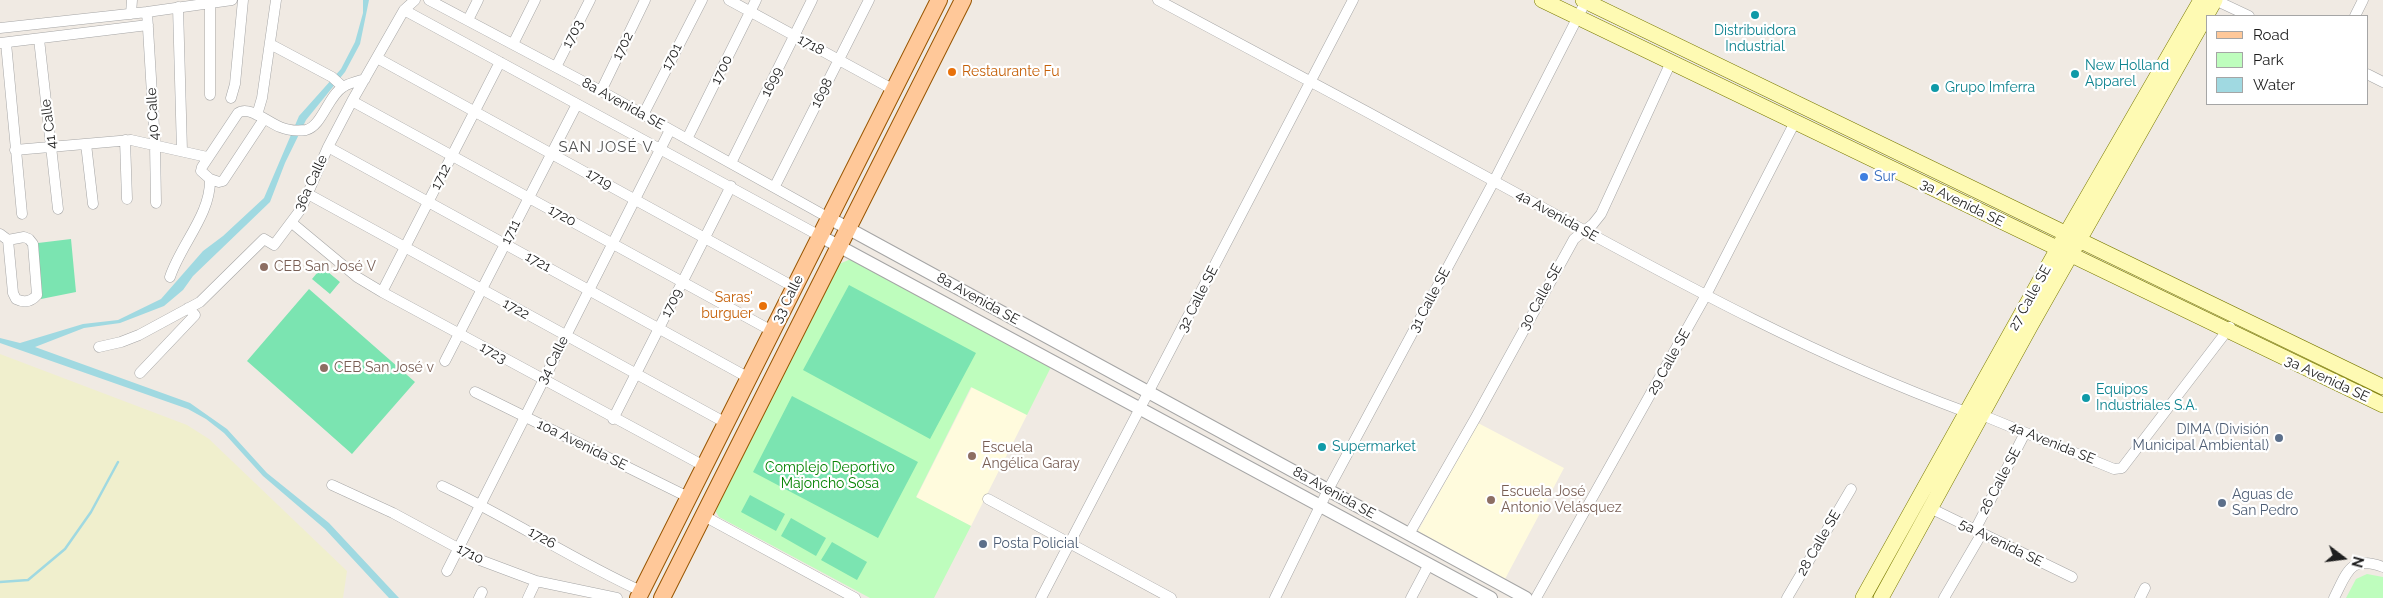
<!DOCTYPE html>
<html>
<head>
<meta charset="utf-8">
<style>
	body { margin:0 }
	#map { position:relative; width:2383px; height:598px; overflow:hidden; background:#f0eae3; font-family:Raleway,sans-serif }
	canvas { display:block }
	.legend { position:absolute; left:2206px; top:15px; width:162px; height:90px; box-sizing:border-box; background:#fff; border:1px solid #a5a5a5; margin:0; padding:6px 9px; list-style:none; font-size:15px; color:#1e1e1e }
	.legend li { display:flex; align-items:center; gap:10px; height:25px }
	.legend b { width:25px; border:1px solid #a5a5a5 }
	.north { position:absolute; left:2318px; top:533px; width:50px; height:50px; -webkit-text-stroke:4px #fff; paint-order:stroke; rotate:105deg; font-size:14px; font-weight:700; line-height:20px; text-align:center; color:#1e1e1e }
	.north::after { content:''; display:block; margin:auto; width:18px; height:22px; background:#1e1e1e; clip-path:polygon(50% 0,100% 100%,50% 72%,0 100%) }
</style>
</head>
<body>
<div id="map">
<canvas width="2383" height="598"></canvas>
<ul class="legend">
<li><b style="height:6px;background:#ffc899"></b>Road</li>
<li><b style="height:14px;background:#befdbd"></b>Park</li>
<li><b style="height:14px;background:#a0d9e1"></b>Water</li>
</ul>
<div class="north">N</div>
</div>
<script>
const context = document.querySelector('canvas').getContext('2d');
context.lineJoin = 'round';
function paint(path, color) {
  context.fillStyle = color;
  context.fill(path, 'evenodd');
}
function strokePath(path, color, width, dash) {
  context.strokeStyle = color;
  context.lineWidth = width;
  context.lineCap = dash ? 'butt' : 'round';
  context.setLineDash(dash || []);
  context.stroke(path);
}
function write(font, color, halo, rows, align = 'center') {
  context.font = font + ' Raleway,sans-serif';
  context.lineWidth = 4.5;
  context.setLineDash([]);
  context.textBaseline = 'middle';
  context.strokeStyle = halo;
  context.fillStyle = color;
  for (const [text, x, y, turn = 0] of rows) {
    context.save();
    context.translate(x, y);
    context.rotate((+turn || 0) * Math.PI / 180);
    context.textAlign = isNaN(turn) ? turn : align;
    if (halo) context.strokeText(text, 0, 0);
    context.fillText(text, 0, 0);
    context.restore();
  }
}
const education = new Path2D(`
	M972,387L1027,415L971,526L916,498Z
	M1478,423L1564,468L1505,579L1418,531Z`);
const farmland = new Path2D(`
	M0,354L187,425L209,439L347,571L343,598H0Z`);
const park = new Path2D(`
	M851,259L1051,367L1027,415L971,387L916,497L971,526L934,598H870L719,517L716,512L717,504L839,264Z
	M2367,574L2383,577V598H2346L2356,579Z`);
const pitch = new Path2D(`
	M71,239L76,292L41,299L38,243Z
	M322,267L340,282L330,294L312,279Z
	M849,285L976,353L930,439L803,370Z
	M309,289L415,382L352,454L247,361Z
	M792,396L918,462L878,538L753,472Z
	M750,495L785,514L776,531L741,512Z
	M791,518L826,538L816,556L781,536Z
	M832,542L867,562L857,580L821,560Z`);
const water = new Path2D(`
	M363,0H369L360,44L345,72L306,120L285,163L270,202L193,276L183,290L164,306L120,323L84,328L35,347L190,403L227,429L267,473L329,523L399,598H389L325,529L263,476L224,433L206,419L188,409L0,343V338L20,343L83,324L118,320L161,299L203,251L223,236L264,198L299,116L341,69L355,42L363,13Z`);
const stream = new Path2D(`
	M0,582L28,580L65,549L91,512L118,462`);
const minor = new Path2D(`
	M429,0L601,91L829,218
	M729,0L894,90
	M1158,0C1288,69 1418,139 1547,210C1684,285 1819,358 1966,412
	M2215,0L2249,16
	M210,3V95
	M178,7L182,151
	M404,10L820,236
	M131,14L132,0
	M2355,16L2363,0
	M468,20L478,0
	M0,28L147,12
	M39,39L58,209
	M0,43L148,25
	M6,43L22,214
	M270,44L332,77L343,87
	M513,44L535,0
	M377,58L794,287
	M556,67L590,0
	M2367,74L2383,82
	M601,91L645,0
	M231,98L235,84L243,0
	M352,101L772,331
	M257,115L262,98L276,0
	M643,115L702,0
	M687,139L756,0
	M125,140L127,199
	M86,144L93,204
	M328,147L749,378
	M15,150L131,140L207,157
	M731,163L812,0
	M210,179L219,182L223,181L264,119
	M775,186L869,0
	M308,194L726,423
	M156,203L155,144L147,12L232,0
	M292,223L357,277L382,292L704,466
	M0,234L8,240L24,237L29,239L33,244L37,295C31,302 24,303 16,299L13,293L8,240
	M170,277C181,244 211,214 210,179L201,171L202,167L238,113C249,105 269,123 280,127C287,130 298,131 306,130C322,126 328,96 343,87C349,83 358,81 365,79
	M382,292L500,62
	M99,347L121,342L139,335L200,302L264,239L274,245L301,209L328,147L352,101L404,10L415,0
	M445,361L577,104
	M140,373L195,315L188,308
	M475,392L688,497
	M1982,415L2114,469L2122,468L2230,327
	M613,419L731,186
	M332,485L393,513L480,560L536,581L617,598
	M442,486C510,518 573,560 641,591
	M988,499L1171,598
	M1930,508L2072,577
	M704,516L855,598
	M1975,530L2025,433
	M1409,534L1476,417L1574,239L1593,224L1601,214L1671,62
	M447,571L670,130
	M479,598L482,592
	M528,598L536,581
	M1041,598L1353,0
	M1275,598L1328,490L1494,181L1586,1
	M1411,598L1429,564
	M1536,598L1706,295L1795,122
	M1787,598L1851,489
	M1944,598L1982,533
	M2140,598L2145,588
	M2334,598C2347,573 2350,554 2383,567`);
const tertiary = new Path2D(`
	M829,218L1526,598
	M820,236L1491,598`);
const secondary = new Path2D(`
	M1542,0L2383,405
	M1583,0L2383,387
	M1863,598L2066,234L2201,0
	M1881,598L2031,325L2215,0`);
const primary = new Path2D(`
	M638,598L939,0
	M662,598L963,0`);
const markers = [
	[1755,15,5,"#0f9aa8"],
	[952,72,5,"#e8710a"],
	[2075,74,5,"#0f9aa8"],
	[1935,88,5,"#0f9aa8"],
	[1864,177,5,"#3f7fe0"],
	[264,267,5,"#8d6e63"],
	[763,306,5,"#e8710a"],
	[324,368,5,"#8d6e63"],
	[2086,398,5,"#0f9aa8"],
	[2279,438,5,"#5c6f8a"],
	[1322,447,5,"#0f9aa8"],
	[972,456,5,"#8d6e63"],
	[1491,500,5,"#8d6e63"],
	[2222,503,5,"#5c6f8a"],
	[983,544,5,"#5c6f8a"]
];
const cultureNames = [
	["Distribuidora",1755,31,"center"],
	["Industrial",1755,47,"center"],
	["New Holland",2085,66],
	["Apparel",2085,82],
	["Grupo Imferra",1945,88],
	["Equipos",2096,390],
	["Industriales S.A.",2096,406],
	["Supermarket",1332,447]
];
const streetNames = [
	["1703",573,34,-63],
	["1718",811,45,29],
	["1702",623,46,-64],
	["1701",672,57,-63],
	["1700",722,70,-64],
	["1699",772,82,-64],
	["1698",822,93,-63],
	["8a Avenida SE",623,104,29],
	["40 Calle",153,114,-93],
	["41 Calle",49,124,-97],
	["1712",441,177,-63],
	["1719",599,179,29],
	["36a Calle",311,183,-65],
	["3a Avenida SE",1962,203,26],
	["1720",562,216,29],
	["4a Avenida SE",1557,216,29],
	["1711",511,232,-63],
	["1721",538,262,29],
	["30 Calle SE",1541,297,-61],
	["27 Calle SE",2030,298,-61],
	["33 Calle",788,299,-63],
	["8a Avenida SE",978,299,29],
	["32 Calle SE",1198,299,-63],
	["31 Calle SE",1430,300,-62],
	["1709",672,303,-63],
	["1722",516,309,29],
	["1723",493,353,29],
	["34 Calle",553,360,-63],
	["29 Calle SE",1669,362,-61],
	["3a Avenida SE",2327,379,25],
	["4a Avenida SE",2052,443,22],
	["10a Avenida SE",582,445,26],
	["26 Calle SE",2000,481,-62],
	["8a Avenida SE",1334,493,29],
	["1726",542,538,29],
	["28 Calle SE",1819,543,-60],
	["5a Avenida SE",2001,543,26],
	["1710",470,554,27]
];
const foodNames = [
	["Restaurante Fu",962,72],
	["Saras'",753,298,"right"],
	["burguer",753,314,"right"]
];
const shopNames = [
	["Sur",1874,177]
];
const educationNames = [
	["CEB San José V",274,267],
	["CEB San José v",334,368],
	["Escuela",982,448],
	["Angélica Garay",982,464],
	["Escuela José",1501,492],
	["Antonio Velásquez",1501,508]
];
const serviceNames = [
	["DIMA (División",2269,430,"right"],
	["Municipal Ambiental)",2269,446,"right"],
	["Aguas de",2232,495],
	["San Pedro",2232,511],
	["Posta Policial",993,544]
];
const parkNames = [
	["Complejo Deportivo",830,468],
	["Majoncho Sosa",830,484]
];
const neighbourhoodNames = [
	["SAN JOSÉ V",606,147]
];
paint(education, '#fffbdd');
paint(farmland, '#f0efcd');
paint(park, '#befdbd');
paint(pitch, '#7be4b1');
paint(water, '#a0d9e1');
strokePath(stream, '#a0d9e1', 2.5);
strokePath(minor, '#a5a5a5', 11);
strokePath(tertiary, '#a5a5a5', 14);
strokePath(secondary, '#797a00', 16);
strokePath(primary, '#985500', 18);
strokePath(minor, '#fff', 10);
strokePath(tertiary, '#fff', 12);
strokePath(secondary, '#fefab3', 15);
strokePath(primary, '#ffc899', 16);
for (const [x, y, r, color] of markers) {
  const dot = new Path2D();
  dot.arc(x, y, r, 0, 2 * Math.PI);
  context.fillStyle = color;
  context.fill(dot);
  strokePath(dot, '#fff', 2);
}
write('14px', '#0d838f', '#fff', cultureNames, 'left');
write('14px', '#1e1e1e', '#fff', streetNames);
write('14px', '#c56008', '#fff', foodNames, 'left');
write('14px', '#366cbe', '#fff', shopNames, 'left');
write('14px', '#785e54', '#fff', educationNames, 'left');
write('14px', '#4e5e75', '#fff', serviceNames, 'left');
write('14px', '#078404', '#fff', parkNames);
context.letterSpacing = '1px';
write('15px', '#515151', '#fff', neighbourhoodNames);
context.letterSpacing = '0px';
</script>
</body>
</html>
